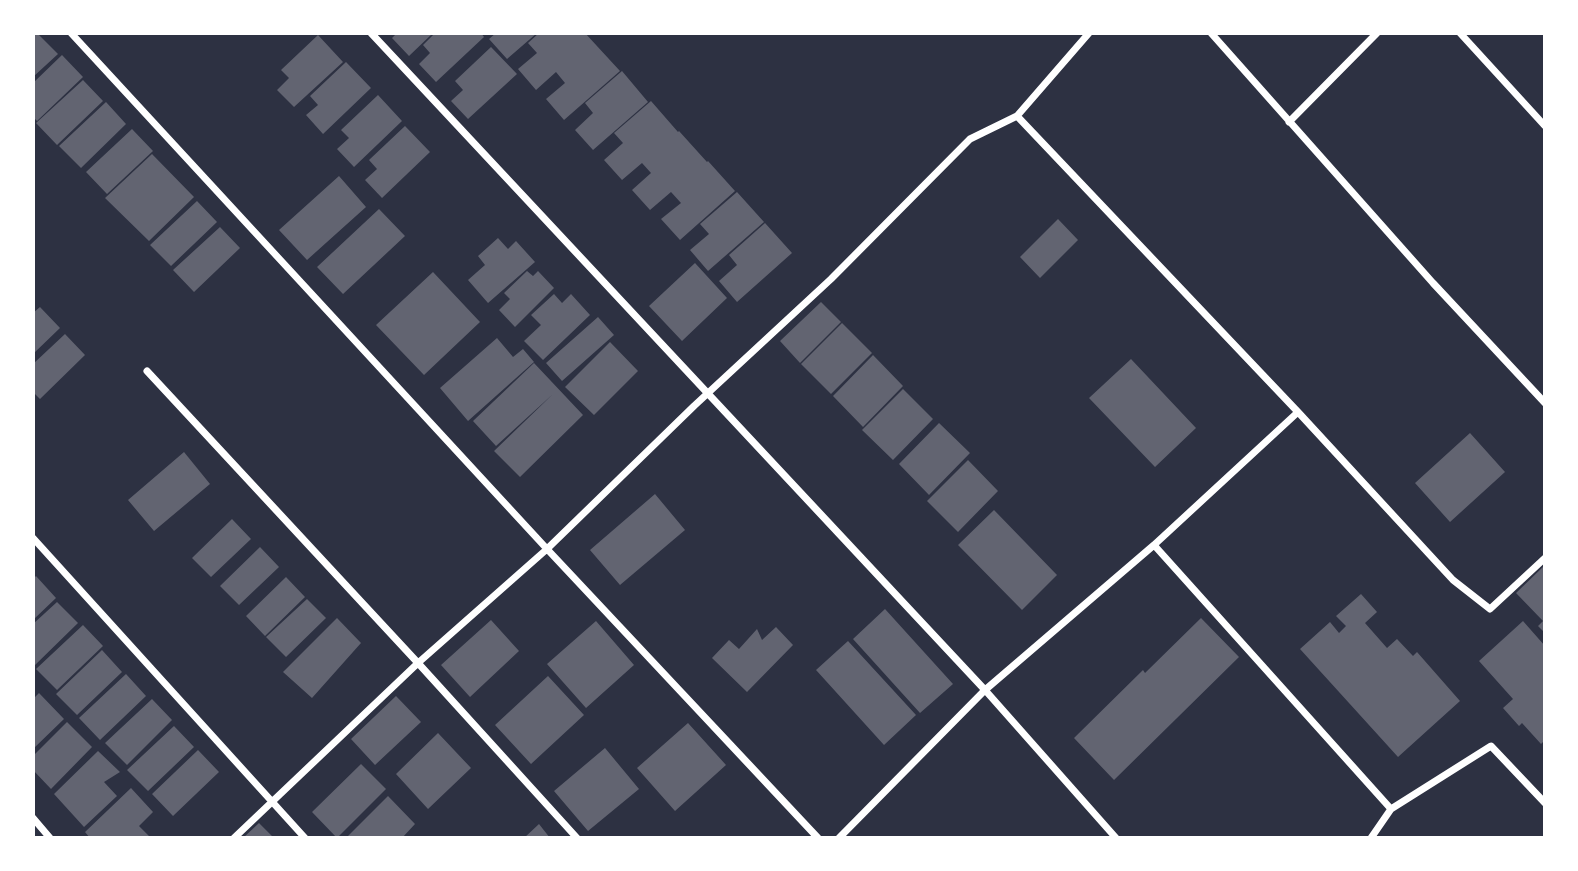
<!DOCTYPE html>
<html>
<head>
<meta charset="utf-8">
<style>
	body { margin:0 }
	#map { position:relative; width:1578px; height:871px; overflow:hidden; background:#2d3142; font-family:"Source Sans 3",sans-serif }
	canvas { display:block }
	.frame { position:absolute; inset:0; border:35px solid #fff; pointer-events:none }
</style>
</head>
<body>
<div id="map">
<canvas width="1578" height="871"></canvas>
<div class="frame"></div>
</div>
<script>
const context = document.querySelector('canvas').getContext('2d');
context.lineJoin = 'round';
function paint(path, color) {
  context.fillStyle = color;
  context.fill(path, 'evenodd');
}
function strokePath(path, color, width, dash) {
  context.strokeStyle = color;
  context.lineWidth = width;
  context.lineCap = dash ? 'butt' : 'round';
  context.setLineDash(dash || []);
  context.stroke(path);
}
const building = new Path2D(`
	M37,33L58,54L33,77V36Z
	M397,33H433L409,56L392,38Z
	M435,33H481L484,37L436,82L419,64L430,53L423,45Z
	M496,33H537L507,59L489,39Z
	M539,33H585L620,71L564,120L546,99L565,83L556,72L536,90L518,69L537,53L528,43Z
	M318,35L343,62L294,107L277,90L289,78L281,70Z
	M491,47L517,74L468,119L451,101L463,90L455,81Z
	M62,55L83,77L37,121L33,117V83Z
	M346,62L371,88L323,134L306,115L318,105L310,96Z
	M622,71L648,102L593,150L575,130L593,113L585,103Z
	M83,80L103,101L57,145L36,123Z
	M378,95L402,121L354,167L337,149L349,138L341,130Z
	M651,101L678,132L679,131L707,162L708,161L735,191L680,240L661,219L681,203L671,192L650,210L632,190L651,173L642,163L622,180L604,160L623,143L614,133Z
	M106,102L126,124L81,168L59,146Z
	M405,126L430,152L382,198L365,180L377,169L369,160Z
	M132,129L153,151L107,194L86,172Z
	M152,154L194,197L149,241L105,198Z
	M339,176L366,207L307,260L279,230Z
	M737,192L764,222L708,271L690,250L709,234L700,224Z
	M197,201L217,222L171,266L150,245Z
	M379,209L405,236L343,294L317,267Z
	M1058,219L1078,240L1040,278L1020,257Z
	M765,223L792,253L737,302L719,281L737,265L729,255Z
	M220,227L240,248L194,292L173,270Z
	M498,238L508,249L516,241L535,262L488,303L468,280L485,265L478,256Z
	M695,263L727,298L682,341L649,306Z
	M527,271L533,276L538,271L554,288L515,327L499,310L510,299L504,293Z
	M433,272L480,322L424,375L376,325Z
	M554,294L562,303L571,294L590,315L543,360L524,341L541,325L531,315Z
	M821,302L841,322L800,363L780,341Z
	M40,307L60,328L33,354V313Z
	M598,317L614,335L562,381L546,363Z
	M842,323L872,353L831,394L801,364Z
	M65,334L85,355L40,399L33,392V364Z
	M497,338L513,357L523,349L534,362L468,421L440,388Z
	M610,342L638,371L594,415L565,387Z
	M873,355L903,386L863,427L833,396Z
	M1131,359L1196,428L1155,467L1089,398Z
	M534,363L583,415L520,477L494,451L553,394L496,446L473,421Z
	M903,389L933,419L893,460L862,430Z
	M939,423L970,453L929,495L899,464Z
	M1470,433L1505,472L1450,522L1415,483Z
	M184,452L210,484L154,531L128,500Z
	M968,460L998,491L958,532L927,501Z
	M655,494L685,530L620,585L590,550Z
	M994,510L1057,575L1022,610L958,545Z
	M232,519L251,539L211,577L192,558Z
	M260,547L279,567L239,605L220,586Z
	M1545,565V633L1538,626L1543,621L1516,593Z
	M36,576L56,598L33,620V579Z
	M286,577L305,597L265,636L246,616Z
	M1361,594L1377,612L1365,623L1387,648L1397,639L1413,656L1417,652L1460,701L1398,757L1300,649L1330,622L1339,633L1346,626L1336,616Z
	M307,599L326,618L286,657L266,637Z
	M57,602L78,623L33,667V624Z
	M885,609L953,684L920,713L853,639Z
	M337,618L361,643L312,698L283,672Z
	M1201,618L1239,657L1114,780L1074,738L1143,670L1145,673Z
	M491,620L519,651L470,697L441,665Z
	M596,621L634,665L586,708L547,664Z
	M1523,621L1545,646V740L1541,744L1522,723L1519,726L1503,708L1513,699L1479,661Z
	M83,625L103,646L57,690L36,669Z
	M776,627L793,645L747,692L712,658L729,640L739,649L757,629L762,640Z
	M848,641L916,715L884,745L816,670Z
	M102,650L122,672L77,715L56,694Z
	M126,674L146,696L100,740L79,718Z
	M548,676L584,715L531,764L495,725Z
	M39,693L64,719L33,749V699Z
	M396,696L421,722L375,765L351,739Z
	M152,699L172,720L127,765L105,743Z
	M67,722L92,747L51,789L33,770V756Z
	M688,723L726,765L675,811L637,768Z
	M174,726L194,747L148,791L127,770Z
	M438,733L471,768L428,809L396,774Z
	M605,748L639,789L588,831L554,791Z
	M198,750L219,772L173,816L152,794Z
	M98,751L120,772L104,782L117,796L84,827L54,794Z
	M361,764L386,789L337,838L312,812Z
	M131,788L153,812L139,826L151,838H90L85,832Z
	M388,796L415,824L402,838H346Z
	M259,823L274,838H243Z
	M539,824L550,838H524Z`);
const minor = new Path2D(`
	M71,33L547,549L818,838
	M371,33L985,690L1116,838
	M1211,33L1433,283L1545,403
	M1460,33L1545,126
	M1017,116L1298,412L1453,580L1490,609L1545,558
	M1289,122L1377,33
	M147,371L418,663L577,838
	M33,538L305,838
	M1154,545L1391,809
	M33,818L50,838
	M234,838L418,663L547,549L694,406L831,279L970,139L1017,116L1089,33
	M839,838L985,690L1154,545L1298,412
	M1371,838L1391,809L1491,746L1545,803`);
paint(building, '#626471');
strokePath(minor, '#fff', 7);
</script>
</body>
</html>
